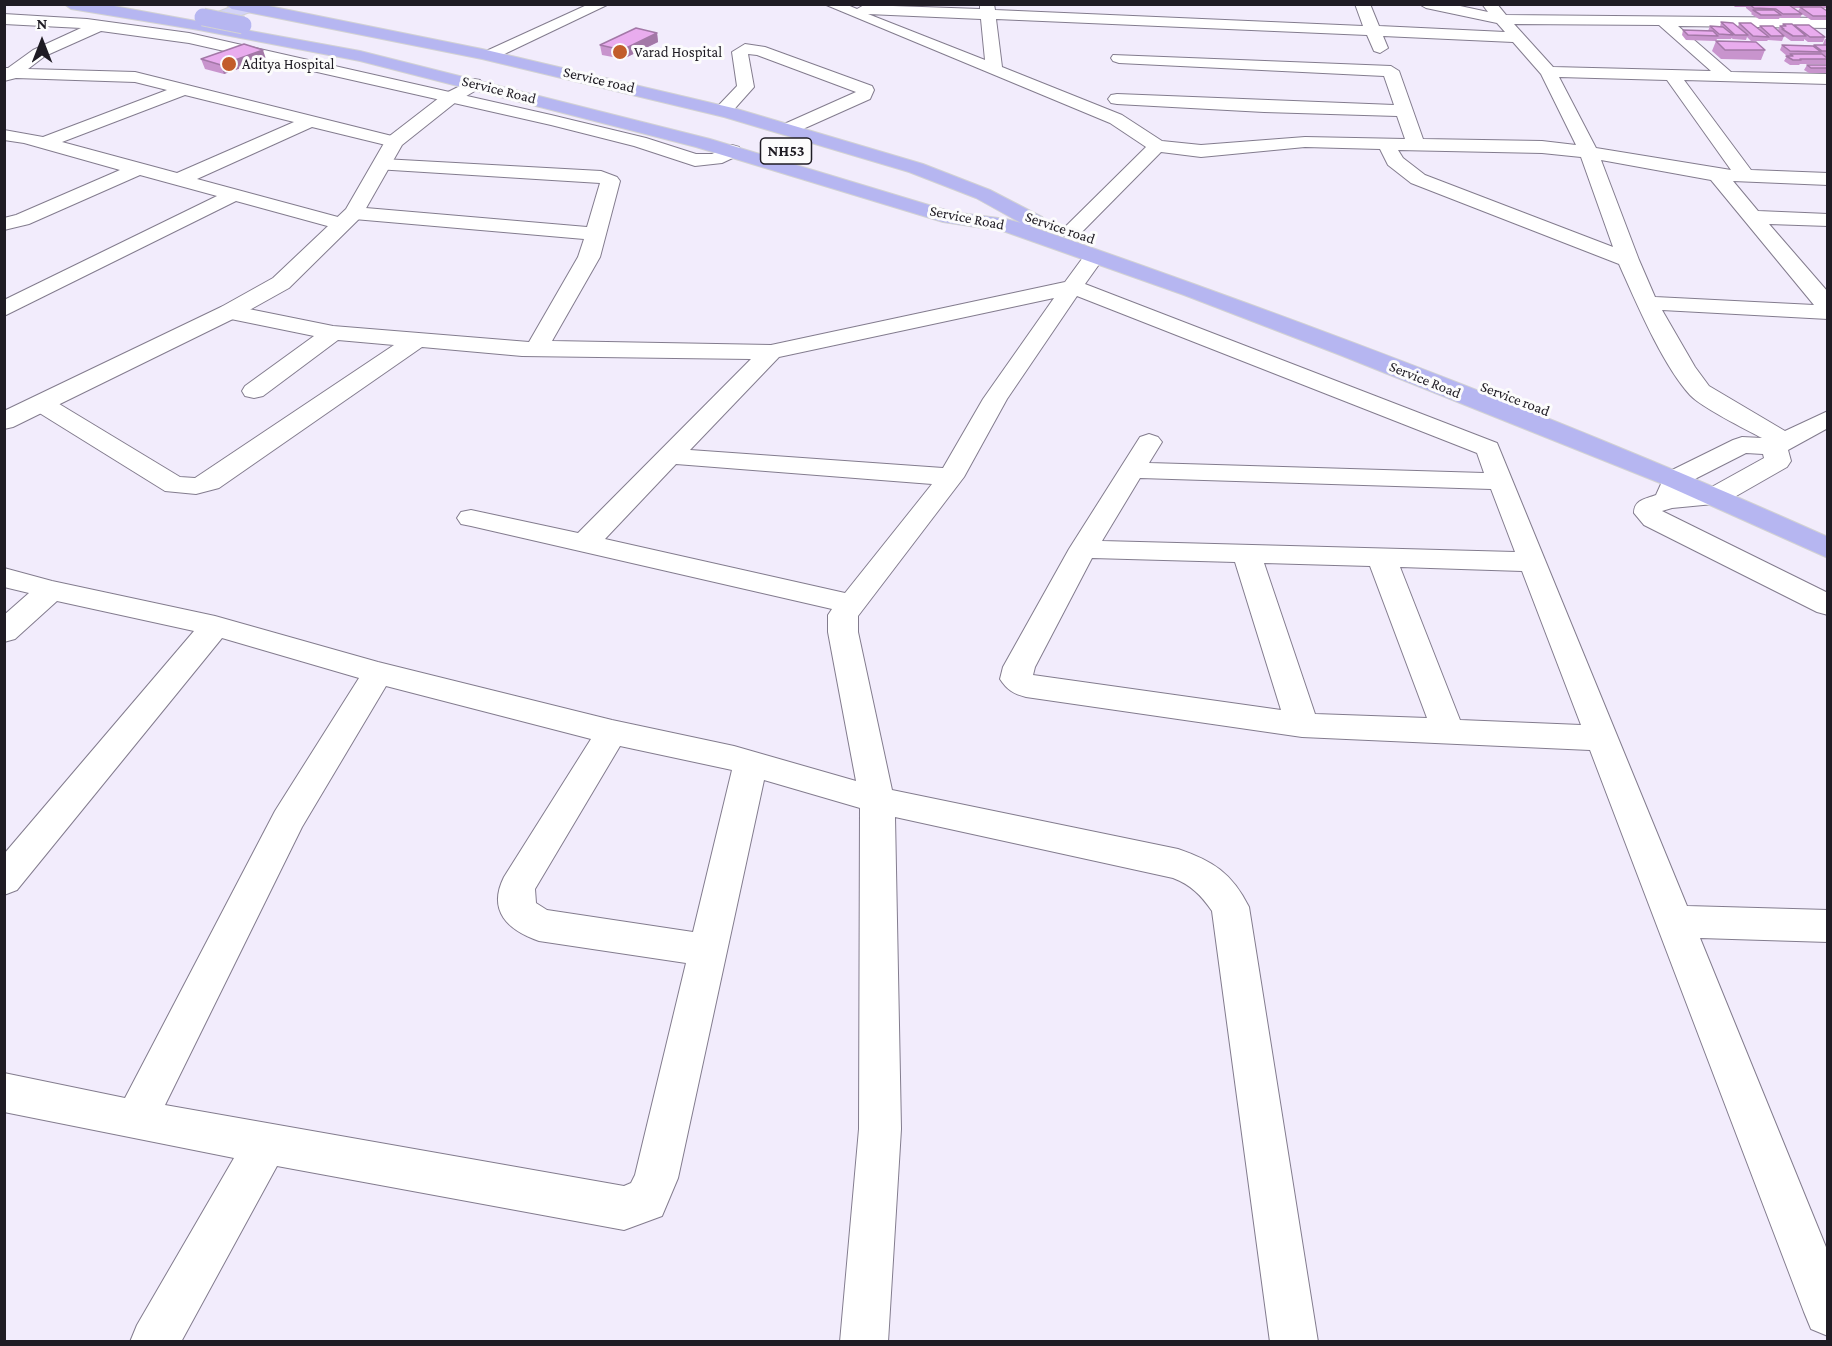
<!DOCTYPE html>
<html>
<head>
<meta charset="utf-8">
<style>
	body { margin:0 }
	#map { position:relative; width:1832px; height:1346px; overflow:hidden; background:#f2ecfc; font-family:"Crimson Pro",serif }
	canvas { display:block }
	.frame { position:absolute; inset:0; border:6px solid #1f1c24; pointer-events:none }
	.north { position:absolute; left:12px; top:12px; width:60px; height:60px; -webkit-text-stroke:4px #fcfcfc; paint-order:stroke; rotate:0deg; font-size:16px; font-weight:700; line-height:24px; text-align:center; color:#1f1c24 }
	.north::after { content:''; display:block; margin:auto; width:21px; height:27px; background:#1f1c24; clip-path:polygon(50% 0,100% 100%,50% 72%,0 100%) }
</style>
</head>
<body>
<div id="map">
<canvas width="1832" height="1346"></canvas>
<div class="frame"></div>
<div class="north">N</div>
</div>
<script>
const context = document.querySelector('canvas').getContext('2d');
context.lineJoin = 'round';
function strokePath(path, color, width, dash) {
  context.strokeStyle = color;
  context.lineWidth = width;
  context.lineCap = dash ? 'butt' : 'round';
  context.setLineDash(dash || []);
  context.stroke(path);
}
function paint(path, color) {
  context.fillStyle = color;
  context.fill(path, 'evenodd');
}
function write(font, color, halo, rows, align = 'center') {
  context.font = font + ' "Crimson Pro",serif';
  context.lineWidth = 6;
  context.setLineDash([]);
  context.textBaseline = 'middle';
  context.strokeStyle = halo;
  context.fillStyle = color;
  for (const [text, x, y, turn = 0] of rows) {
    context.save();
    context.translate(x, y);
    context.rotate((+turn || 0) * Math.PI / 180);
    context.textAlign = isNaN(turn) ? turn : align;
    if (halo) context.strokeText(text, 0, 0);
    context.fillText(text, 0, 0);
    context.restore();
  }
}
const street = new Path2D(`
	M589,4H609L496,58L490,60L482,55L484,52Z
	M824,4H845L857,9L864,5L980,9V4H994L995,10L1363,26L1355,4H1370L1379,26L1505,32L1497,23L1426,8L1419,4H1451L1488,12L1482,4H1497L1506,15L1828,18V28L1678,26L1731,72L1828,74V84L1684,80L1751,170L1828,173V185L1733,181L1758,211L1828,214V226L1769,224L1828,292V319L1662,310L1695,367L1709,386L1785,431L1828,411V428L1788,450L1791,461L1787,467L1724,503L1672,508L1662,511L1828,593V615L1817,612L1644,525L1634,513C1634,500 1645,499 1656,495L1666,473L1733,440L1742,437L1762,438C1745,429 1701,407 1690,395C1662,364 1636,302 1619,264L1411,183L1388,165L1380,149L1305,147L1201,157L1161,152L1078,236H1064L1061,232L1064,228L1146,147L1110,123ZM868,14L981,19L985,60ZM996,19L1367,35L1374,51L1380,53L1388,48L1383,36L1513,42L1541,74L1576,145L1542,141L1423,139L1399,71L1391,66L1113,55L1111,58L1113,61L1119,63L1384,76L1394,105L1117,94L1111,95L1108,99L1111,103L1117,104L1264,112L1397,116L1405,139L1305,137L1201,145L1162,141L1122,115L1002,67ZM1514,24L1659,25L1711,71L1553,67ZM1559,77L1667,80L1731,170L1596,148ZM1398,150L1542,153L1581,157L1613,247L1425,175L1403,158ZM1601,160L1711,180L1814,305L1655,297L1639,260ZM1746,453L1763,454L1764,458L1708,489L1685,491L1687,483Z
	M4,14L87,19L189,33L551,115L646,138L696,154H712L732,145L739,147L741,151L739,155L722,163L695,166L634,146L551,125L189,43L101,31L45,56L28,69L135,72L400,138L403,142L400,146L394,147L312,127L197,179L349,220L352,224L349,228L342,230L236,201L4,316V300L217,196L140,175L29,224L4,230V218L16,215L120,170L24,143L4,140V130L43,137L167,90L135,82L16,78L4,81V68H8L33,50L81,28L4,24ZM185,95L294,122L177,173L62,142Z
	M745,44L765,47L872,86L874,90L870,99L794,133H782L779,129L782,125L856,92L757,55L748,54L754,87L729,115H717L714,111L717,107L737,86L732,52Z
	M383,159L601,171L617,177L620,181L600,257L552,341L771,345L1065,282L1087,252L1094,250L1101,252L1105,256L1085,284L1497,443L1687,906L1828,910V942L1700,938L1828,1252V1336L1811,1329L1804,1312L1590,750L1302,737L1026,697C1014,694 1007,690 1000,679L1003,667L1069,549L1140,437L1149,434L1158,437L1162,442L1149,463L1484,473L1477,453L1077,296L1007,399L964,477L858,616V632L892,790L1178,849C1213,861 1232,873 1249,907L1318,1342H1270L1212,911C1201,895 1191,885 1173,878L895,817L901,1129L888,1342H840L859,1129L860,808L764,780L678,1178L662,1216L624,1230L277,1166L181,1342H130L137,1325L234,1158L4,1112V1073L125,1098L275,811L359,678L222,638L17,890L4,895V854L194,631L57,601L15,639L4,642V615L29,593L4,587V568L52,581L215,616L378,662L612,720L734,746L856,781L828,632V615L832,609L471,526L461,524L457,518L461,512L471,510L578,533L751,359L522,356L422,347L219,488L196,494L165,491L33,409L30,404L33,399L42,397L51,399L180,477L195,478L394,345L338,340L263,396L254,398L245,396L242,391L245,386L314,336L221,317L218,312L221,307L229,305L333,326L529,342L578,257L584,239L354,219L347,217L344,213L347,209L354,207L587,227L600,183L376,169L374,165L376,161ZM1054,298L983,399L943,468L690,450L779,357ZM676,464L932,484L845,593L605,539ZM1140,478L1491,489L1515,552L1102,541ZM1092,558L1235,562L1281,710L1033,675L1035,667ZM1264,563L1370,566L1427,718L1315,714ZM1400,567L1522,571L1581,725L1460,720ZM386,686L591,739L504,877C487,911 508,930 539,941L686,963L635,1175L631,1183L624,1186L165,1105L302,827ZM620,746L732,770L693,932L547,910L536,903L535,889Z`);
const secondary = new Path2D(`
	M474,79L480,80L483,84L480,88L456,102L402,145L361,217L289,288L237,317L13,427L4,429V411L221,307L273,278L346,209L387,138L444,94Z`);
const primary = new Path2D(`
	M238,4H266L264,7L205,28L199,30L191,25L193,22Z`);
const highway = new Path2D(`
	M64,4H103L360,51L710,139L952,212L1006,219L1021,223L976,198L909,172L724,117L482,59L232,9L225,4H259L482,49L737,109L923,164L990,190L1042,217L1046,221L1042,225L1029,226C1299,319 1567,420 1828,537V558L1665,485L1340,355L1184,295L1003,231L943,222L696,147L360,61L199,30L71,9Z`);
const highwayBridge = new Path2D(`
	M203,17L243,25`);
const wall = new Path2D(`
	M1732,4H1780L1798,11L1800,8H1794L1789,4H1827V8H1822L1827,11V20H1811L1802,14L1800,18H1781L1780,17L1779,19H1759L1751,14L1752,13L1746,8V7H1735Z
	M1721,22L1738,27L1739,23L1759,29L1760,26L1780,33L1778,30L1780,26H1782L1783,24L1793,26L1794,25L1825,37L1823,42H1808L1804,39V41H1791L1784,36L1782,41L1768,40L1767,41H1751L1747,37L1746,40L1733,39L1731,38V39H1717L1716,41L1686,40L1682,35L1683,30L1708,31L1710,26L1720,27Z
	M657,33L658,42L623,59L602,55L600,45Z
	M1825,39H1827V56H1825L1827,58V64H1800L1799,65H1790L1784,61L1787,56L1780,50L1782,45L1813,46L1814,45H1824L1823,44Z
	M1716,41L1765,50L1761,60L1721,59L1712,51Z
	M201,59H266L224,74L205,69Z
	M1807,65H1827V73H1809L1804,70Z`);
const shadedWall = new Path2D(`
	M657,33L658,42L623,59L622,50Z
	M263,50L266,59L224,74L221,65Z`);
const building = new Path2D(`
	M1749,4L1789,5L1802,14H1783L1776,9L1754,8Z
	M1800,7H1821L1827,11V16H1813Z
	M1753,10H1774L1781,15H1761Z
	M1721,22L1733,23L1748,35H1735Z
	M1739,23H1751L1769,37L1753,36Z
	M1783,24H1792L1806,36H1793L1782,29H1784L1780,26H1786Z
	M1794,25H1809L1825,37H1810Z
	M1710,26L1723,27L1733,35L1719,34Z
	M1760,26H1773L1784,36H1771Z
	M636,28L657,33L622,50L600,45Z
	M1683,30L1713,31L1718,36L1688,35Z
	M1716,41L1756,42L1765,50H1725Z
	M244,44L263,50L221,65L201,59Z
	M1782,45L1813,46L1821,52L1790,51Z
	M1814,45H1827V51H1822Z
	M1790,54H1822L1827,58V59H1800L1801,60H1793L1786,56H1793Z
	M1807,65H1827V68H1811Z`);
const markers = [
	[620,52,8,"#c25d2b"],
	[229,64,8,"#c25d2b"]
];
const farPoinames = [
	["Varad Hospital",634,52],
	["Aditya Hospital",242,64]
];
const farStreetnames = [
	["Service road",599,80,13],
	["Service Road",499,90,14],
	["Service Road",967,218,11],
	["Service road",1060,228,19],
	["Service Road",1425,380,22],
	["Service road",1515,399,21]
];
const shields = [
	[786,151,51]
];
const shieldNames = [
	["NH53",786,151]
];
strokePath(street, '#837c8e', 2);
strokePath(secondary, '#837c8e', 2);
strokePath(primary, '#d2d2d3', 2);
strokePath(highway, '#d2d2d3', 2);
paint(street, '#fff');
paint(secondary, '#fff');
paint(primary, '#d3d3f7');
paint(highway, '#b6b6f1');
strokePath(highwayBridge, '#d2d2d3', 19, []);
strokePath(highwayBridge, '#b6b6f1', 17);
paint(wall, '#c894cd');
paint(shadedWall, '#a378a7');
paint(building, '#e9acee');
strokePath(building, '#a378a7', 1.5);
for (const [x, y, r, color] of markers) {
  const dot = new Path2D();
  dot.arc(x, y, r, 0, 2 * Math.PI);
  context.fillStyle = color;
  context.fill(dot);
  strokePath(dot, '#fcfcfc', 2);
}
write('15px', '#1f1c24', '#fcfcfc', farPoinames, 'left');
write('15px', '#1f1c24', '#fcfcfc', farStreetnames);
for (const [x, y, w] of shields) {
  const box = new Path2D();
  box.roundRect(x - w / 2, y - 13, w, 26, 4.5);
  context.fillStyle = '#fcfcfc';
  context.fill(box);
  strokePath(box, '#1f1c24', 1.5);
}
write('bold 16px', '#1f1c24', null, shieldNames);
</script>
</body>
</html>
